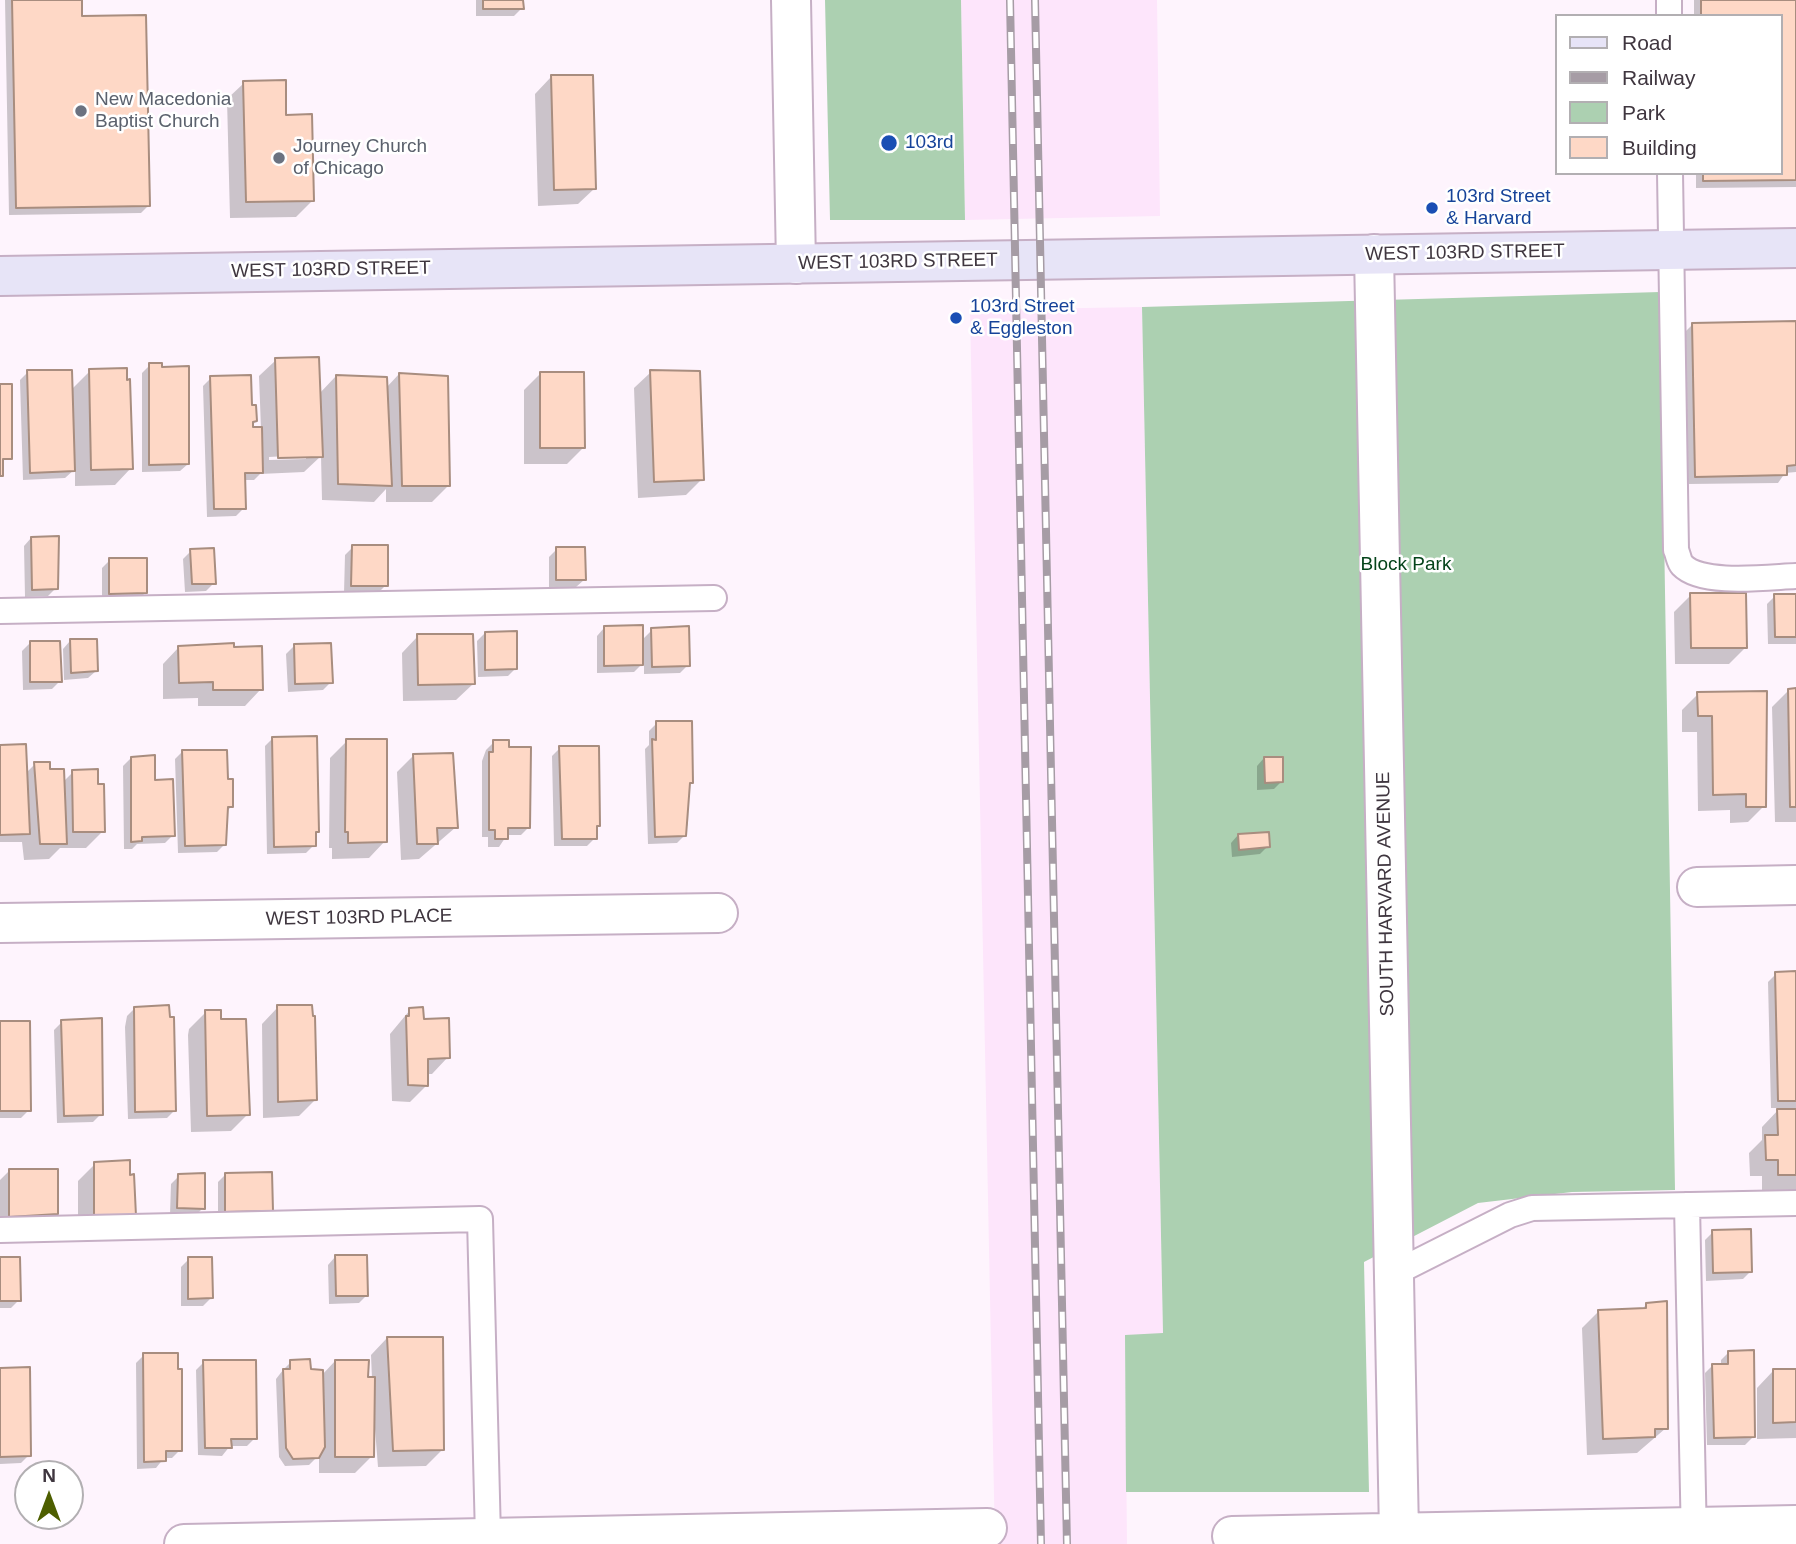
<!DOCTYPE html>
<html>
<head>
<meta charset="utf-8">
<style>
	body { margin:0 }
	#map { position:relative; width:1796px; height:1544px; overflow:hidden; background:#fef4fd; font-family:Arial,sans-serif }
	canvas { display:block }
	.legend { position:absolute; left:1555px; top:14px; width:228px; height:161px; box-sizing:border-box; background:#fff; border:2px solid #b2afb2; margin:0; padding:9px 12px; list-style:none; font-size:21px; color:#3f363f }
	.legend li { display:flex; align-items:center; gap:14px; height:35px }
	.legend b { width:35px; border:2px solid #b2afb2 }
	.north { position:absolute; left:14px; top:1460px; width:70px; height:70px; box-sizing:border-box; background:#fff; border:2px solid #b2afb2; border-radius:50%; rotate:0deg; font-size:19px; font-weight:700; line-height:28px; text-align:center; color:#3f363f }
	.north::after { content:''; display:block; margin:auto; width:24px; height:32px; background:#4d5e00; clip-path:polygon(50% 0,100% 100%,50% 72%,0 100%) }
</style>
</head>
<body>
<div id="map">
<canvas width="1796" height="1544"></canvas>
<ul class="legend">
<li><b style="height:9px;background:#e7e4f7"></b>Road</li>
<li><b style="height:9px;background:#a69ca5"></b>Railway</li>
<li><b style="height:19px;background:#acd0b1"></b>Park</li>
<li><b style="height:19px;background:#fed8c6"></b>Building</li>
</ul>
<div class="north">N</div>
</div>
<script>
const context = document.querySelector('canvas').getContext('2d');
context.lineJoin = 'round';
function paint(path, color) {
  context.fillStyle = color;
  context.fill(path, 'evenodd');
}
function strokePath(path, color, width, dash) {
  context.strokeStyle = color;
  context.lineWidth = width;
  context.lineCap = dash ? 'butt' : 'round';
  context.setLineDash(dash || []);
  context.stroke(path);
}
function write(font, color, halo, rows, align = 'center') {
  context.font = font + ' Arial,sans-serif';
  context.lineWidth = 5;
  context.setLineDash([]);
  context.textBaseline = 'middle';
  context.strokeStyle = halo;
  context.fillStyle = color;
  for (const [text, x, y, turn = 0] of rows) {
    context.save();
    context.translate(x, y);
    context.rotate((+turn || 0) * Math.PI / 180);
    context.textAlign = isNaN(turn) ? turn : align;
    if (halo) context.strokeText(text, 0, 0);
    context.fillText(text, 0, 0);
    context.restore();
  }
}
const built = new Path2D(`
	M961,0H1157L1160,216L965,220Z
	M1142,307L1163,1334L1125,1336L1127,1544H995L970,310Z`);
const green = new Path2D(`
	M825,0H961L965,220H830Z
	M1660,292L1675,1190L1572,1192L1478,1203L1364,1262L1369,1492H1126L1125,1335L1163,1333L1142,307Z`);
const shadow = new Path2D(`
	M5,0H80V18L149,205L141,213L9,215Z
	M476,0H522V8L514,16H476Z
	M1694,0H1796V187L1696,188V173H1780V16H1694Z
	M551,77L595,188L578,204L538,206L535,94Z
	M244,83L313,200L296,217L230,218L227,99Z
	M1796,323V472L1785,473L1778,483L1688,484L1684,333L1692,325Z
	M276,360L319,394L336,376L386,388L399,374L448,486L432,502H386V489L374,502L322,500L321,456L304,472L260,474L254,480H243L244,508L236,516L207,517L203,386L211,378L250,406L255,421L252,429H261L259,376ZM306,455V459L269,460V457Z
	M150,365L188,464L180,471L142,472V373Z
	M90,371L131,468L115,485L75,486V469L65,478L23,480L20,380L28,372L71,390Z
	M651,372L702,479L686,495L638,498L634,388Z
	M540,374L583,448L567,464H524V390Z
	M31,538L56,588L48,596L25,597L24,546Z
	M353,547L386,585L378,593H344L345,555Z
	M557,549L584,580L576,587H549V557Z
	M191,551L214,583L206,591L185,592L183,559Z
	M110,560L145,593L138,601H102V568Z
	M1691,595L1745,648L1729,664H1675L1674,612Z
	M1775,596H1796V644H1768L1767,604Z
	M604,628L641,641L652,630L688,665L680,673L644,674V662L634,672L597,673V636Z
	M485,633L516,668L508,676L478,677L477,641Z
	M418,636L473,684L456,700L403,701L402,653Z
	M70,641L96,671L88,678L64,680L63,649Z
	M30,643L60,681L52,689L23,690L22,651Z
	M294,646L331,682L323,690L288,692L286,654Z
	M179,647L261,689L245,706H198V698L163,699V664Z
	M1789,690H1796V822H1775L1772,707Z
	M1765,693L1764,806L1748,822L1730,823V810L1698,811L1697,732H1682V710L1698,694Z
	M690,722L688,823L685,835L677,843L648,844L645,749L649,745V731L657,723Z
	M273,738L317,832L314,845L306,853L267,854L265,746Z
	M347,741L385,841L369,858L332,859V848H329L330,758Z
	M494,742L529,827L521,835H507L499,847H488V837H482V761L486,750Z
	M0,746L26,773L35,764L63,782L73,772L103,831L86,848H60L49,859L24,860L22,842H0Z
	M560,748L598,825L595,838L587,846H554L552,756Z
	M183,751L226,781L231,807L226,812L225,844L217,852L178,853L175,759Z
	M413,756L455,775L456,827L419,859L401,860L397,772Z
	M131,758L173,835L165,843L137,844L132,849H124L123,766Z
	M1264,758L1282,781L1274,789L1257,790V766Z
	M1238,835L1268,846L1260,854L1232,857L1231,843Z
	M1796,973V1191H1762V1176H1750L1749,1153L1762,1140V1127L1780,1108H1771L1768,982L1776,974Z
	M278,1007L316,1099L299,1116L263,1118L262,1024Z
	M135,1008L175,1110L167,1118L128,1119L125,1027L127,1016Z
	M410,1010L423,1021L448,1057L432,1074H426L427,1085L410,1102L392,1101L390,1034Z
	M206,1012L219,1021L248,1114L231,1131L191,1132L188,1035L189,1029Z
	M62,1022L101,1114L93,1122L57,1123L54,1030Z
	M0,1023L29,1110L21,1118H0Z
	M95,1164L133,1176L78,1233V1181Z
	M10,1170L57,1214L40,1230L0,1233V1180Z
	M226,1174L271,1210L263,1218L218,1219V1182Z
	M179,1176L203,1208L195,1216L170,1215L171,1184Z
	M1713,1232L1751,1271L1743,1279L1706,1281L1705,1240Z
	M335,1257L367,1295L359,1303L329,1304L328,1265Z
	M0,1259L19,1300L11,1308H0Z
	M189,1259L211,1298L203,1306H181V1267Z
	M1647,1304L1666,1428L1637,1453L1587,1455L1582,1328L1599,1311L1641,1310Z
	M387,1338L443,1449L426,1466L378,1467L375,1429H372V1456L355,1473H319V1455L309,1465L285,1466L279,1457L276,1379L283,1370L291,1362L322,1375L335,1361L372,1379L371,1355Z
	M1729,1352L1753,1437L1745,1445H1707L1705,1373L1713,1365H1721V1360Z
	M144,1355L180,1450L172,1458H164L156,1468L137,1469L136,1363Z
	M204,1362L255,1438L247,1446H230L222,1456L198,1455L196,1370Z
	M0,1370L29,1455L21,1463L0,1464Z
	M1796,1370V1438L1757,1439V1388L1773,1371Z`);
const building = new Path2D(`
	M12,0H82V16L146,15L150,206L16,208Z
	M483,0H523L524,9H483Z
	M1701,0H1796V180L1703,181V173H1780V16H1701Z
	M551,75H593L596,189L554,190Z
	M286,80V115L312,114L314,201L246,202L243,81Z
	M1796,321V465L1787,466V475L1695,477L1692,323Z
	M319,357L323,457L278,458L275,358Z
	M149,363H162V367L189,366V464L149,465Z
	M127,368V380L130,379L133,469L91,470L89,369Z
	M27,370H72L75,471L30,473Z
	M650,370L700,371L704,480L654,482Z
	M540,372H584L585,448H540Z
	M399,373L448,376L450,486H402Z
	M251,375L252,405H256L257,421L253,422V427H262L263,473H245L246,509H214L210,376Z
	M336,375L387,377L392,486L338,484Z
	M0,384H12V459H3V476H0Z
	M59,536L58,589L32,590L31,537Z
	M352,545H388V586H351Z
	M556,547H585L586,580H556Z
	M214,548L216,584H192L190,549Z
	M109,558H147V593L109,594Z
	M1690,593H1746L1747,648H1691Z
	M1774,594H1796V637H1775Z
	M643,625V665L604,666V626Z
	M689,626L690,666L652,667L651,628Z
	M517,631V669L485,670V632Z
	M417,634H473L475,684L418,685Z
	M70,639H97L98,671L71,673Z
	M30,641H60L62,682H30Z
	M234,643V647L262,646L263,690H213V682L179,683L178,646Z
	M331,643L333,683L295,684L294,644Z
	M1796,688V807H1790L1788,689Z
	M1767,691L1766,807H1746V794L1713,795L1712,716H1698L1697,692Z
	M656,721H692L693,783H690L686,836L655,837L652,739L656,740Z
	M317,736L319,832H316V846L274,847L272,737Z
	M346,739H387V842L348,843V832H345Z
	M493,740H509V747H531L530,828H508V839H495V830H489V752H493Z
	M26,744L30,834L0,835V745Z
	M559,746H599L600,826H597V839H562Z
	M182,750H227L228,779H233V807H228L226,845L185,846Z
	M453,753L458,828H437L438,844H417L413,754Z
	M155,755V780L173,779L175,836L142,837V841L131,842V757Z
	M1264,757H1283V782L1265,783Z
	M34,762H50V769H64L67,844H40Z
	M98,769V784H104L105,832H73L72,770Z
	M1269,832L1270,847L1239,850L1238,834Z
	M1796,971V1101H1778L1775,972Z
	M169,1005L170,1017H174L176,1111L135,1112L134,1007Z
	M277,1005H312L313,1016H315L317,1100L278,1102Z
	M423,1007L424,1019L449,1018L450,1058L428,1059V1086L408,1085L406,1016H409V1008Z
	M205,1010H221V1019H246L250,1115L207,1116Z
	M102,1018L103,1115L64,1116L61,1020Z
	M0,1021H30L31,1111H0Z
	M1777,1109H1796V1175H1778V1160H1766L1765,1135H1778Z
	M130,1160V1175L134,1174L136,1216L94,1217V1162Z
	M9,1169H58V1214L9,1217Z
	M272,1172L273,1211L225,1212V1173Z
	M205,1173V1209L177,1208L178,1174Z
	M1751,1229L1752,1272L1713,1273L1712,1230Z
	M335,1255H367L368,1296H336Z
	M0,1257H20L21,1301H0Z
	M188,1257H212L213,1298L188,1299Z
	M1667,1301L1668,1429H1655V1437L1603,1439L1598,1310L1646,1308V1303Z
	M387,1337H443L444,1450L393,1451Z
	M1754,1350L1755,1437L1714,1438L1712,1364H1728V1351Z
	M143,1353H178V1369H182V1451H166V1461L144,1462Z
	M310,1359L311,1369L323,1370L325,1447L319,1458L293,1459L286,1448L283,1369H290V1360Z
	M203,1360H256L257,1439H231L232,1448H205Z
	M335,1360H369L368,1377H375L374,1457H335Z
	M30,1367L31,1456L0,1457V1368Z
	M1773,1369H1796V1422L1773,1423Z`);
const service = new Path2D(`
	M1669,0V16
	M1670,173L1676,550C1678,554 1679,562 1682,565C1702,586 1769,577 1796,576
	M0,611L714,598
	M1687,1205L1694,1541
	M0,1230L480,1219L488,1537
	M1393,1274L1510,1215L1532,1208L1796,1203`);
const minor = new Path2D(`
	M791,0L796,264
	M1374,254L1399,1533
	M1697,887L1796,885
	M0,923L718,913
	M1232,1536L1796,1525
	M184,1544L987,1528`);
const secondary = new Path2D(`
	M0,276L1796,248`);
const rail = new Path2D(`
	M1010,0L1041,1544
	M1035,0L1067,1544`);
const markers = [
	[81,111,7,"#6b7280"],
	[889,143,9,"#1a4fb4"],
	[279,158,7,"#6b7280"],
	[1432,208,7,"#1a4fb4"],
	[956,318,7,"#1a4fb4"]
];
const worshipNames = [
	["New Macedonia",95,100],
	["Baptist Church",95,122],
	["Journey Church",293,147],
	["of Chicago",293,169]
];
const transitNames = [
	["103rd",905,143],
	["103rd Street",1446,197],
	["& Harvard",1446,219],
	["103rd Street",970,307],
	["& Eggleston",970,329]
];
const streetNames = [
	["WEST 103RD STREET",1465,253,-1],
	["WEST 103RD STREET",898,262,-1],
	["WEST 103RD STREET",331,270,-1],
	["SOUTH HARVARD AVENUE",1386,894,-91],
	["WEST 103RD PLACE",359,918,-1]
];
const parkNames = [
	["Block Park",1406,565]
];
paint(built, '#fde5fb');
paint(green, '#acd0b1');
paint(shadow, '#0003');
paint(building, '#fed8c6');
strokePath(building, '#a88d7f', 2);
strokePath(service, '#c6afc5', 28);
strokePath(minor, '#c6afc5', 42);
strokePath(secondary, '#c6afc5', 42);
strokePath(service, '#fff', 24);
strokePath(minor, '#fff', 38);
strokePath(secondary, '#e7e4f7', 38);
strokePath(rail, '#a69ca5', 8);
strokePath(rail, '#fff', 5, [16]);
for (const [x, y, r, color] of markers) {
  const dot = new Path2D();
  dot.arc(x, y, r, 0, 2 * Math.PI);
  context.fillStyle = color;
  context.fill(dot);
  strokePath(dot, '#fff', 2.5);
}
write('19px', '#5b616d', '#fff', worshipNames, 'left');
write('19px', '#164399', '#fff', transitNames, 'left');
write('19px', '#3f363f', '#fff', streetNames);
write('19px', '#05441b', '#fff', parkNames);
</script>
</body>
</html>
